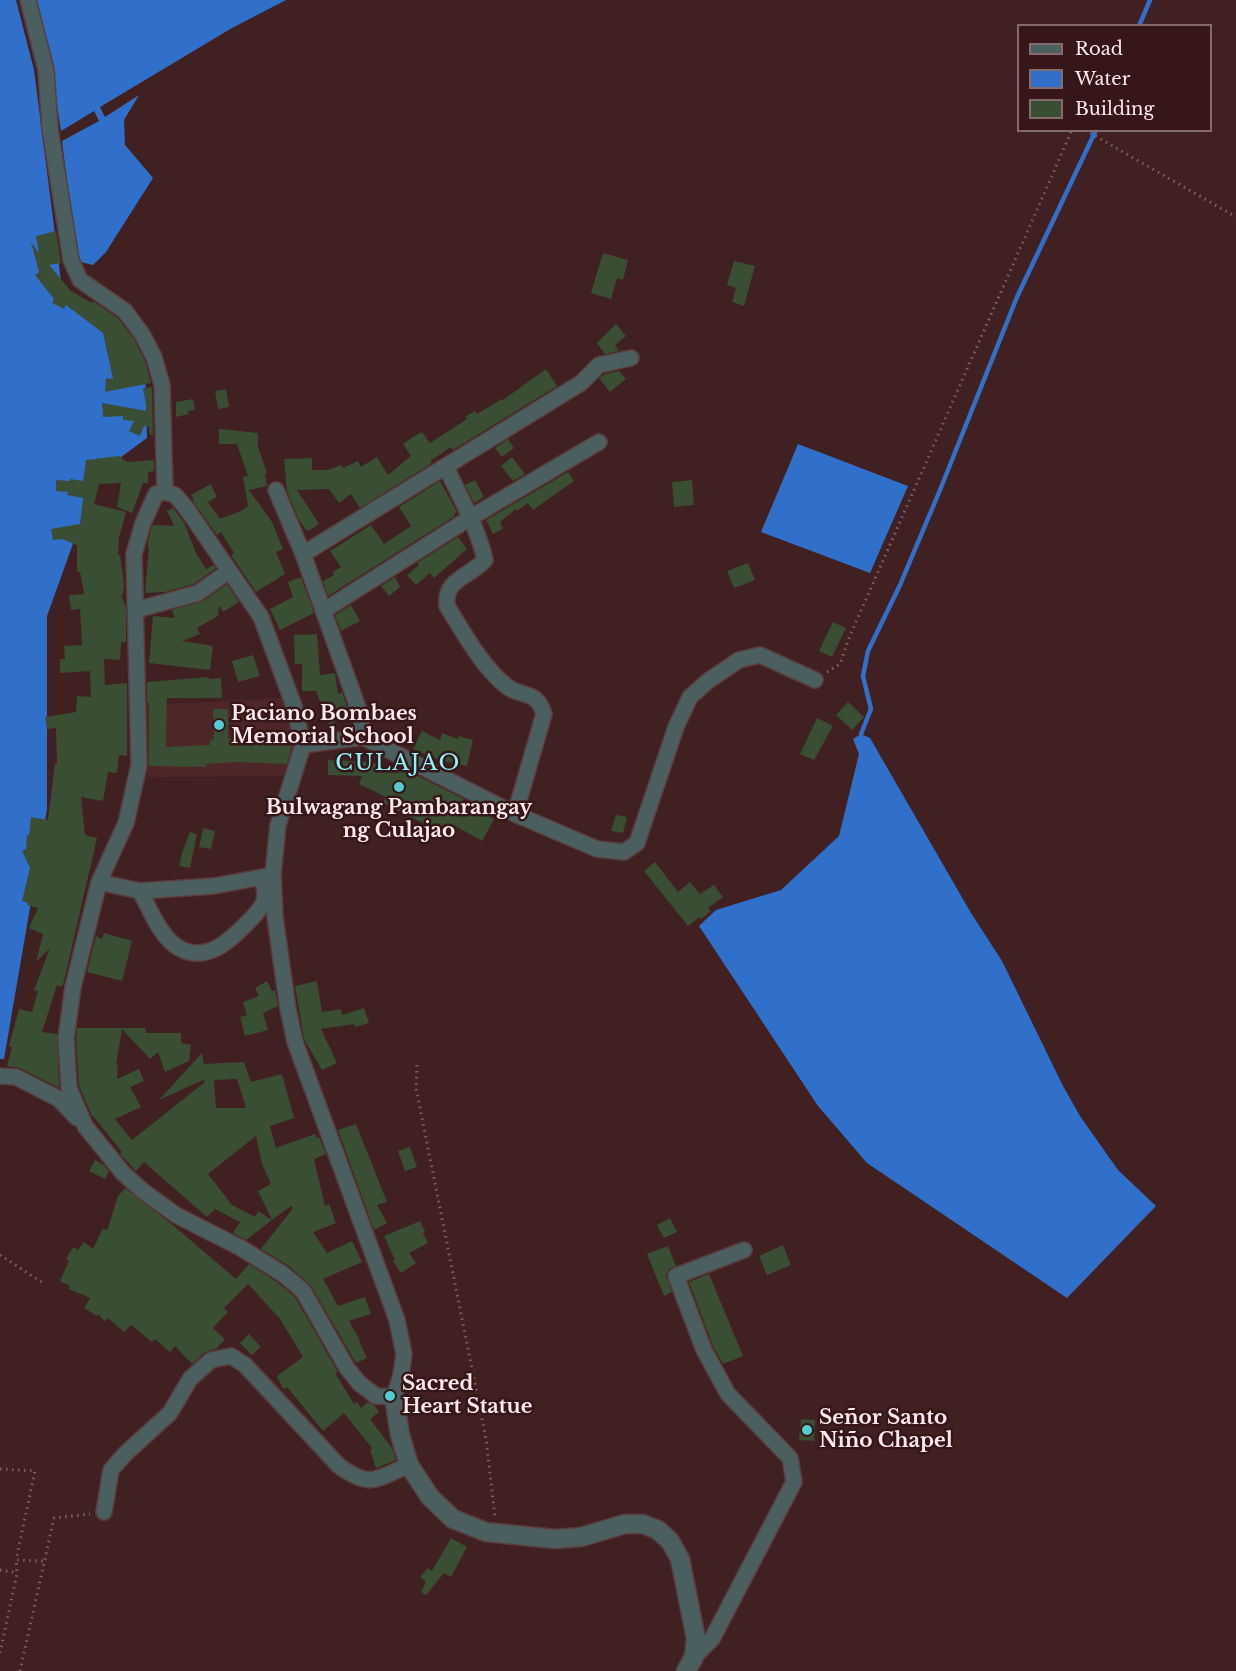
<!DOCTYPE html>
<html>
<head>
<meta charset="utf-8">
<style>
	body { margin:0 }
	#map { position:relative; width:1236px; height:1671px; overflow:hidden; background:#412021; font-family:"Libre Baskerville",serif }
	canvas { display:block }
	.legend { position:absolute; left:1017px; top:24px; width:195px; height:108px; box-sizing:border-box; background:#361618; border:2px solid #856a6c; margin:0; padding:8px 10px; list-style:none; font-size:18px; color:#fce9e9 }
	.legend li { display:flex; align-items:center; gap:12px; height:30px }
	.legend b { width:30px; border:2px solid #856a6c }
</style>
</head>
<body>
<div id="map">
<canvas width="1236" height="1671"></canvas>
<ul class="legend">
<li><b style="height:8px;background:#4c5f60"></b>Road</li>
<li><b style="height:16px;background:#3070cb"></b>Water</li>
<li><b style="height:16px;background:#394e33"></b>Building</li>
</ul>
</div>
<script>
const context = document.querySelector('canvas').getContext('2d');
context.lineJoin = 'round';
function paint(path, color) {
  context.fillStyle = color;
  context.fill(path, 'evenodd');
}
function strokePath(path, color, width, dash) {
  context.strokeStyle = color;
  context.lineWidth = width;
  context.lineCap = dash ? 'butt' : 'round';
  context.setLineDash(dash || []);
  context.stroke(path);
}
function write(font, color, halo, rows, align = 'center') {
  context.font = font + ' "Libre Baskerville",serif';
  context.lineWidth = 5;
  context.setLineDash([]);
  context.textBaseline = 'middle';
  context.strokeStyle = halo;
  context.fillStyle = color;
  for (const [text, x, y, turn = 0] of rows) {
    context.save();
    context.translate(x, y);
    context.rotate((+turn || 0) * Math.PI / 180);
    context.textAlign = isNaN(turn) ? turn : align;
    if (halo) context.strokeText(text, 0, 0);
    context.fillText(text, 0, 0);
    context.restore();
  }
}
const built = new Path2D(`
	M285,698L297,745L290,776L148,777L147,705Z`);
const water = new Path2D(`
	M0,0H16L34,70L62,289L145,369L147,438L98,474L47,616V809L4,1059H0Z
	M35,0H286L232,28L100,107L105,117L139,95L124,120L125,145L153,178L106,252L93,265L77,261L62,141L99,121L94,111L61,131L51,67Z
	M798,444L908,486L870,573L761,532Z
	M861,734L870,738L971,913L1002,961L1063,1086L1080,1116L1118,1170L1156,1206L1067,1298L867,1163L818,1106L699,926L716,910L781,890L839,836L859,754L853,739Z`);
const stream = new Path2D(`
	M1139,26L1150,0
	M861,734L871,709L863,676L868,651L900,585L940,490L1017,297L1096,130`);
const building = new Path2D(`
	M56,231L61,263L49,265L71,291L92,303L93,301L118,318L134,339L145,361L151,383L105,392L106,378L113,379L103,333L66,305L64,309L52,303L54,299L35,275L39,272L31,242L39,253L36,236Z
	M603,253L628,260L623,280L617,278L611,299L591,293Z
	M734,261L755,266L744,306L732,302L736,288L727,285Z
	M616,324L626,336L615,345L619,351L605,354L597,343Z
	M546,369L557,386L453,450L451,447L430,461L432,463L360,508L351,494L339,503L329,489L297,490L319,524L310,530H306L299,520L287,491L284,459L312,458V470H328L341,465L343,468L358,461L361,467L377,457L388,475L411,456L403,444L413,437L422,432L430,443L467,419L465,417L475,411L477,414L502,399L503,400Z
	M619,371L626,379L610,392L599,378L605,374Z
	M152,387L153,435H150L149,427L144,426L140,436L129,431L134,421L123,420V416L103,417L102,403L147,411L143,388Z
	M226,389L229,407L218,409L215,391Z
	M193,399L195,410L188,411L189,414L176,417V402Z
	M219,429L258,433V447L267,473L265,474L267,486L249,490L272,522L283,549L276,552L285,574L256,592L231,555L234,553L221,532L217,535L192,500L194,499L191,495L211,484L217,497L208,502L220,519L241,511L248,506L243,477L248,476L237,444H219Z
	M508,439L514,448L502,457L495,448Z
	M119,456L127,462L154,460V471L148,472V483H143L132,513L117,507L121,483L99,484L94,504L126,512L119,538L118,555H120L124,584L123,595H121L126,607V642H121L120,660L104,659L105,685L127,683V756L119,755L117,773L108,772L103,801L81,797L85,835L97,838L64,981L62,987L57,985L42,1032L57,1034L59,1088L20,1068L7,1066L12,1047L9,1046L19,1009L32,1012L38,991L34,990L50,948L36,962L43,934L29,928L38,908L27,905L28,903L22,901L30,868L22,851L26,849L27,835H29L31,817L48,820L55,763L57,764L56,728L47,729L45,717L76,712L77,696L91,697L90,671L60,673V659H65L64,646L82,645L80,609L71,610L69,595L84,594L80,572H77V545L62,539L53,540L51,529L80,524L83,498L67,495L68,492L56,491V480L70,481V479L83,481L86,460Z
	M512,457L525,474L513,481L501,466Z
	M568,472L574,481L533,510L528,503L517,511L516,509L500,522L503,529L493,534L486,520Z
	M475,480L484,497L474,503L465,485Z
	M692,480L694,505L674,507L672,482Z
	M440,481L457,512L454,514L455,516L328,596L323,581L334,575L333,572L341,567L330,551L371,525L384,544L411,526L399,507Z
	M173,508L184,522L196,553L206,569L214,565L216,568L194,584L165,592L145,593L149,547H148V541L152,526L153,525L174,526L167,511Z
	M458,537L467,549L434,578L430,573L416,585L407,575L419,565L417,563Z
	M748,563L755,580L734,588L727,571Z
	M301,577L314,613L280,630L270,609L293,597L288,582Z
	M395,577L400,587L389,596L381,586Z
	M227,584L239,602L223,612L219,605L218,616L197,628L200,634L182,641L213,646L210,670L149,663L153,616L175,618L172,610L203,601Z
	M351,605L360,621L341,631L335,615Z
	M833,622L846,628L832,657L819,651Z
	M317,634L320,675L335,673L338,694L342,692L351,718L352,720L338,714L331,730L316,691H302V664H295L294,635Z
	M253,655L260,676L238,682L232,661Z
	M209,677V679L221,678L222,698H167L166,747L210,745V740L214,739L213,709H228V739L237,738V743L292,746L287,764L237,762L206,764V767L149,766V703H147V682Z
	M848,702L864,717L852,730L836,715Z
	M817,718L833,726L814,760L800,754Z
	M422,731L440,740L442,733L458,739V736L473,740L467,766L443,761V762L413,749Z
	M328,760L371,762L397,773L400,767L464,799L463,801L494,819L482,841L452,824L447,835L383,803L386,797L359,784L362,776L328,775Z
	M616,815L627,817L623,833L611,831Z
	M203,828L215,831L211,849L199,847Z
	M190,832L197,834L190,868L179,866L182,853Z
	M655,862L678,892L690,882L700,894L714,885L723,897L708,908L711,911L701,919L700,917L688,926L644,871Z
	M104,933L132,941L122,981L87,972L96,936L102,939Z
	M267,981L272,991L275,990L278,1006L263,1013L268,1030L245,1036L240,1017L247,1015L243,1002L259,996L255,988Z
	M317,981L322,1012L341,1009L342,1015L364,1008L369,1023L355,1027L354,1024L321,1029L337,1063L322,1070L304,1039L295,986Z
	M77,1028H144L146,1029V1033H181V1043L191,1045L189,1061L165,1072L158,1052L150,1059L122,1029L116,1065H118L117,1079L139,1069L144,1081L130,1087L141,1107L115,1119L132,1140L205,1082L203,1080L159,1100L202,1053L204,1064L244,1062L251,1082L282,1074L294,1118L270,1126L276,1148L315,1134L317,1138L319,1137L326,1154L314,1159L325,1206L329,1204L336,1223L313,1232L327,1253L352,1241L362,1262L323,1279L338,1306L365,1297L371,1314L349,1321L360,1340L359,1341L367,1358L356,1363L311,1286L289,1266L261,1249L293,1208L291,1206L272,1220L258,1191L271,1184L262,1164L256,1136L208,1174L232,1205L255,1217L258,1211L272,1220L246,1240L233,1233L240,1222L215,1209L207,1217L144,1162L136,1171L120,1154L122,1152L93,1116H92L79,1086L76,1038ZM237,1079L246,1108H216L214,1080Z
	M356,1124L387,1202L377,1205L387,1223L374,1230L338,1130Z
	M410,1147L417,1167L405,1171L398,1151Z
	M95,1160L104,1165L109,1171L105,1179L89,1171Z
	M125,1188L174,1226L236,1279L249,1264L277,1282L295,1297L338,1372L335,1373L354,1404L357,1402L361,1408L368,1402L374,1405L379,1412L370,1419L392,1448L396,1460L376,1468L370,1450L372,1448L344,1413L323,1431L287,1387L283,1389L277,1376L303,1357L280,1319L248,1284L224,1308L228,1312L213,1328L225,1339L216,1349L205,1352L192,1364L175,1346L170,1352L155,1339L152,1342L131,1325L124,1332L108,1318L105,1321L98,1314L97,1316L84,1308L90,1298L69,1289L70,1286L60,1281L69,1261L66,1259L73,1247L78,1250L84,1242L93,1249L103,1228L107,1231L118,1196Z
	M670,1218L677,1232L664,1238L657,1225Z
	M420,1221L425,1231L423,1233L428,1243L409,1253L416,1263L401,1273L393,1261L395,1260L384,1236Z
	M783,1245L791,1265L767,1275L759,1256Z
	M668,1246L676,1266L669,1269L666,1275L672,1292L664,1296L647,1254Z
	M709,1274L743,1356L723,1364L713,1346L689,1282Z
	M249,1334L261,1347L252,1355L240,1343Z
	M801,1419L815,1420L814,1441L799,1440Z
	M451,1538L467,1547L451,1577L444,1573L426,1595L421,1592L426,1582L420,1577L428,1568L432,1571Z`);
const path = new Path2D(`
	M1085,130L1236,217
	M827,672L840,664L849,638L1072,130
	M417,1065L416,1088L486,1439L495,1517
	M0,1255L43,1283
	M0,1469L35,1471L16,1560
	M0,1570L17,1573
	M0,1653L17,1573L16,1560L44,1561
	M20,1671L54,1518L90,1514`);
const minor = new Path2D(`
	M28,0L46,70L50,129L71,260L80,280L125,311L142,334L154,357L162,385L165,492
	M446,467C460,497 478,528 485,560C468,578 444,579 447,606C464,633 481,665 505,685C521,699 536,688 544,714L515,814
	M276,490L303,554L361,716L363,737
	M165,492L175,495L187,509L261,617L294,706L303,745L278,825L273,875L275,917L288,1009L295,1042L397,1320L404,1354L401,1375L394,1397L376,1396L359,1383L347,1368L303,1291L283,1274L241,1248L176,1215L143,1191L123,1173L85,1126L69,1088L66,1038L73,987L99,882L126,823L139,765L134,554L143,523L156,494Z
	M303,554L581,383L599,365L631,358
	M136,610L198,593L229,571
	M323,611L470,518L599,442
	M303,745L363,737L515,814L597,849L624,852L637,843L676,727L690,697L708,681L739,660L760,655L815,680
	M99,882L140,891L214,886L273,875
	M140,891C150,909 160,937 179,948C207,964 232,939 250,920C255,915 262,908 264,901C266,896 264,888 264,883
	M0,1076L16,1077L59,1099L77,1118
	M104,1512L111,1470L126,1453L170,1413L190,1379L211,1360L231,1356L245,1365L339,1466C371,1489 376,1479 409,1465
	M694,1657L712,1639L794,1482L790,1458L728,1394L704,1350L676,1276L744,1250`);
const tertiary = new Path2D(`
	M394,1397L400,1435L409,1465L430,1497L453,1519L486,1532L555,1539L581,1537L625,1524H643L658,1530L670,1541L680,1559L696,1639L694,1657L686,1671`);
const markers = [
	[219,725,6,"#52ccd0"],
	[399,787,6,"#52ccd0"],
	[390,1396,6,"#52ccd0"],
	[807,1430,6,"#52ccd0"]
];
const poiNames = [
	["Paciano Bombaes",231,714],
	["Memorial School",231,737],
	["Bulwagang Pambarangay",399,808,"center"],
	["ng Culajao",399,831,"center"],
	["Sacred",402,1384],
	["Heart Statue",402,1407],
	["Señor Santo",819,1418],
	["Niño Chapel",819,1441]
];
const quarterNames = [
	["CULAJAO",398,764]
];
paint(built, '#4f2628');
paint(water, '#3070cb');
strokePath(stream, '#3070cb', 4.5);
paint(building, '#394e33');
strokePath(minor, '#5b3c3d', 18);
strokePath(tertiary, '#5b3c3d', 21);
strokePath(path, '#7f6263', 3, [1.5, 4.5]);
strokePath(minor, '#4c5f60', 15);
strokePath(tertiary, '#4c5f60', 18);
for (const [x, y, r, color] of markers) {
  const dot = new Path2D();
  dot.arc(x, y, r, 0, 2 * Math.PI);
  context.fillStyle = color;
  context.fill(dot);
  strokePath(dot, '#361618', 2);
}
write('bold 20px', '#fce9e9', '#361618', poiNames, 'left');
context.letterSpacing = '1.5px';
write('22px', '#89f5f8', '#361618', quarterNames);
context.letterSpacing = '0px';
</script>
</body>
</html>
